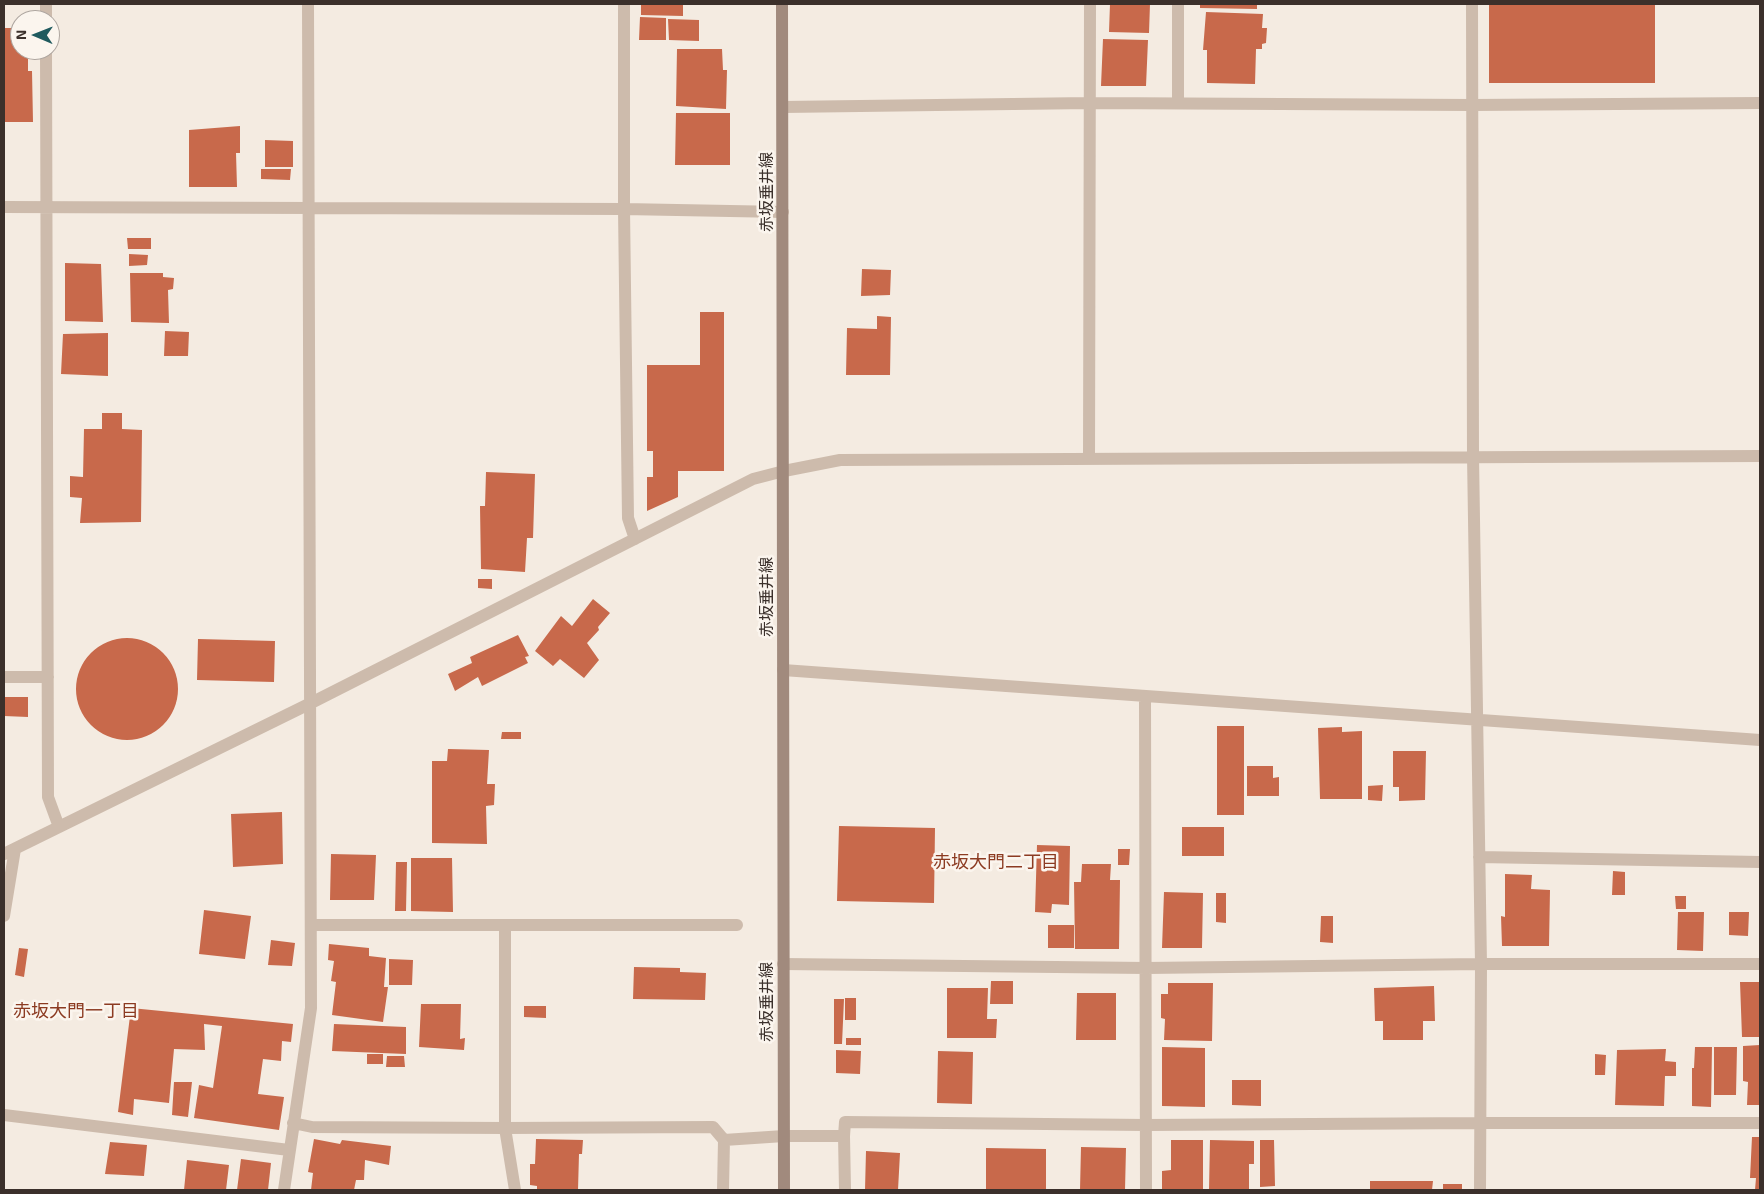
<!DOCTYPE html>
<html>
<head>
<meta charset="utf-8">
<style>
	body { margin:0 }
	#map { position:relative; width:1764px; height:1194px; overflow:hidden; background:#f4ebe1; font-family:"Exo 2",sans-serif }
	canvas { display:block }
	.frame { position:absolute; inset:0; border:5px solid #3b302b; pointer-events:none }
	.north { position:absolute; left:10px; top:10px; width:50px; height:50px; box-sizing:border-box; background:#fbf5ee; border:1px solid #aea6a0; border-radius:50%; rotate:271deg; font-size:14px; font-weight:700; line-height:20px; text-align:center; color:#3b302b }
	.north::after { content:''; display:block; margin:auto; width:18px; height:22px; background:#1f5a5e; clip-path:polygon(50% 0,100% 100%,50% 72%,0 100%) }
</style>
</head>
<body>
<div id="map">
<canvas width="1764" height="1194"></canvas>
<div class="frame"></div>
<div class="north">N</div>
</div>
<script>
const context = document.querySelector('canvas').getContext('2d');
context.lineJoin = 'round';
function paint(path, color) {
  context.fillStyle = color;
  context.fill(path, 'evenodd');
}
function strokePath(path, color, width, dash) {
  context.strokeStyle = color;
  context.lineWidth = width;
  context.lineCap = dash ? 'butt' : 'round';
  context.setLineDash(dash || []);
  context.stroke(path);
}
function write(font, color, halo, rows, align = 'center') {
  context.font = font + ' "Exo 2","Noto Sans JP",sans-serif';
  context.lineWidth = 5;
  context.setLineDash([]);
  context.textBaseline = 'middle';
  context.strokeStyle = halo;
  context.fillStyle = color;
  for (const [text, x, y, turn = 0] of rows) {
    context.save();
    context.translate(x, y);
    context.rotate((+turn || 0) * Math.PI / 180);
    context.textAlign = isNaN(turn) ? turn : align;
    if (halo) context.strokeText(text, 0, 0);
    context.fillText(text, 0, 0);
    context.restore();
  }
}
const building = new Path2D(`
	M641,4H683V16L641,15Z
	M1110,4H1150L1149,33L1109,32Z
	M1200,4H1257V9L1200,8Z
	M1489,4H1655V83H1489Z
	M1206,12L1263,14L1262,28H1267L1266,43L1262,44V49H1256L1255,84L1207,83V50H1203Z
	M640,17L666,18V40H639Z
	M668,19L699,20V41L669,40Z
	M4,28H19L20,50H28V71H32L33,122H4Z
	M1103,39L1148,40L1146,86H1101Z
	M677,49H722L723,70H727L726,109L676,106Z
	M676,113H730V165H675Z
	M240,126V153H236L237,187H189V130Z
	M265,140L293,141V167H265Z
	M261,169H291L290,180L261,179Z
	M127,238H151V249H128Z
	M129,254L148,255L147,265L129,266Z
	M65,263L101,264L103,322L65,321Z
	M862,269L891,270L890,295L861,296Z
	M130,273H163V277L174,278L173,289L168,290L169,323L131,322Z
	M700,312H724V471H678V497L647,511V477H653V451H647V365H700Z
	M877,316L891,317L890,375H846L847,328L877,329Z
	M165,331L189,332L188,356H164Z
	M108,333V376L61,374L63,334Z
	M102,413H122V429L142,430L141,522L80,523L82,498L70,497V476L83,477L84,429H102Z
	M486,472L535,474L533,538H527L525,572L481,569L480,506H485Z
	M478,579H492V589L478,588Z
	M593,599L610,613L598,627L599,630L587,643L599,660L584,678L560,659L553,666L535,651L561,616L572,626Z
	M518,635L529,656L525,657L528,663L482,686L478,677L455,691L448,674L472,663L470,657Z
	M76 689a51 51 0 1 1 102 0a51 51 0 1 1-102 0Z
	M198,639L275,641L274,682L197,680Z
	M4,697H28V717L4,716Z
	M1217,726H1244V815H1217Z
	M1342,727V732L1362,731V799H1320L1318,728Z
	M502,732H521V739H501Z
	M448,749L489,750L487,784H495L494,805L486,806L487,844L432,843V761H447Z
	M1393,751H1426L1425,800L1399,801V787H1393Z
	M1247,766H1273V778L1279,777V796H1247Z
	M1383,785L1382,801L1368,800V786Z
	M282,812L283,864L233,867L231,814Z
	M839,826L935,828L934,903L837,901Z
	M1182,827H1224V856H1182Z
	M1037,845L1070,846L1069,905L1052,904L1051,913L1035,912Z
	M1118,849H1130L1129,865H1118Z
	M331,854L376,855L374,900H330Z
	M411,858H452L453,912L411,911Z
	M396,862H407L406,911H395Z
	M1082,864H1111L1110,880H1120L1119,949H1075L1074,882H1081Z
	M1613,871L1625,872V895H1612Z
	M1505,874L1532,875L1531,889L1550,890L1549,946H1502L1501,916L1505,917Z
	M1164,892L1203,893L1202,948H1162Z
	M1216,893H1226V923L1216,922Z
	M1675,896H1686V909H1676Z
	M204,910L251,916L245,959L199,954Z
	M1678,912H1704L1703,951L1677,950Z
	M1729,912H1749L1748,936L1729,935Z
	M1321,916H1333V943L1320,942Z
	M1048,925H1074V948H1048Z
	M271,940L295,943L292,966L268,965Z
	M329,944L369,948V956L386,958L384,987H388L383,1022L332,1015L336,982L331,981L334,961L328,960Z
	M19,948L28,949L24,977L15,975Z
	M389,959L413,960L412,985H389Z
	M634,967L680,968V972L706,973L705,1000L633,999Z
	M991,981H1013V1004H990Z
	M1740,982H1760V1037H1742Z
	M1168,983H1213L1212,1041L1164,1040L1165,1019L1161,1018V994H1168Z
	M1434,986L1435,1021H1423V1040H1383V1021H1375L1374,988Z
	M947,988H988L987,1019H997L996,1038H947Z
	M1077,993H1116V1040H1076Z
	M845,998H856V1020H845Z
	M834,999H844L842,1044H834Z
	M421,1004H461L460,1039L465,1038L464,1050L419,1047Z
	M524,1006H546V1018L524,1017Z
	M131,1008L293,1024L291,1042L282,1041L281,1061L263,1059L258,1094L284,1097L279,1130L194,1118L199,1085L213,1088L222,1026L204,1024L205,1050L174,1049L169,1103L134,1099L133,1115L118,1112Z
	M334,1024L406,1027V1054L332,1051Z
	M846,1038H861V1045H846Z
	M1760,1045V1105H1747L1748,1082L1743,1081V1046Z
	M1162,1047L1205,1048V1107L1162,1106Z
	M1695,1047H1712L1711,1107L1692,1106V1068H1694Z
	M1714,1047H1737L1736,1095H1714Z
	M1666,1049L1665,1061L1676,1062V1076H1665L1664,1106L1615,1105L1617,1050Z
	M836,1050L861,1051L860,1074L836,1073Z
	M938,1051L973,1052L972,1104L937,1103Z
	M367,1054H383V1064H367Z
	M1595,1054L1606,1055L1605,1075H1595Z
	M387,1056H404L405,1067H386Z
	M1232,1080H1261V1106L1232,1105Z
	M174,1082H192L188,1117L172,1115Z
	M1752,1137H1760V1190H1755L1756,1178H1750Z
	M314,1139L340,1144L342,1140L391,1146L389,1165L365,1160L364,1180H356L354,1190H311L313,1173L308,1172Z
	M536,1139L583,1140L582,1154H579L578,1190H537V1186L530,1185V1164H535Z
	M1171,1140H1203V1190H1162V1171L1171,1170Z
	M1210,1140L1254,1141V1164H1249V1190H1209Z
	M1260,1140H1274L1275,1186L1260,1187Z
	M110,1142L147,1145L144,1176L105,1174Z
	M1081,1147L1126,1148L1125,1190H1080Z
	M986,1148L1046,1149V1190H986Z
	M866,1151L900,1153L898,1190H865Z
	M241,1159L271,1163L268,1190H237Z
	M187,1160L229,1165L226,1190H184Z
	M1370,1181H1433L1432,1190H1370Z
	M1443,1184H1462V1190H1443Z`);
const street = new Path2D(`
	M624,4V209L628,518L635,539
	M1472,4L1473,456L1481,964L1480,1190
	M46,20V4
	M46,50L48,797L59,827
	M1178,103V4
	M783,107L1090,103L1472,105L1760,103
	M4,207L624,209L783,212
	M1089,459L1090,4
	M783,670L1760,740
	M4,677H48
	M1145,696L1146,1190
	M4,854L311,703L753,479L784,471L840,460L1760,456
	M1479,857L1760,862
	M4,916L15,849
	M312,925H737
	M505,925V1128L515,1190
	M783,964L1146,968L1481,964H1760
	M4,1115L289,1150
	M293,1123L312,1127L505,1128L713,1127L724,1140
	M844,1136L845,1190
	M284,1190L311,1008L308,4
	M723,1190L724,1140L784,1136H844L845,1122L1146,1125L1480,1123H1760`);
const secondary = new Path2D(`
	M782,4L784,1190`);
const streetNames = [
	["赤坂垂井線",767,192,-90],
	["赤坂垂井線",767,597,-90],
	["赤坂垂井線",767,1002,-90]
];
const neighbourhoodNames = [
	["赤坂大門二丁目",996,862],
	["赤坂大門一丁目",76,1011]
];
paint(building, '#c8694b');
strokePath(street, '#cdbbac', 12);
strokePath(secondary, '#a18a7d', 12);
write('16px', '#3b302b', '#fbf5ee', streetNames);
write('18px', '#8c3b22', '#fbf5ee', neighbourhoodNames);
</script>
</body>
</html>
